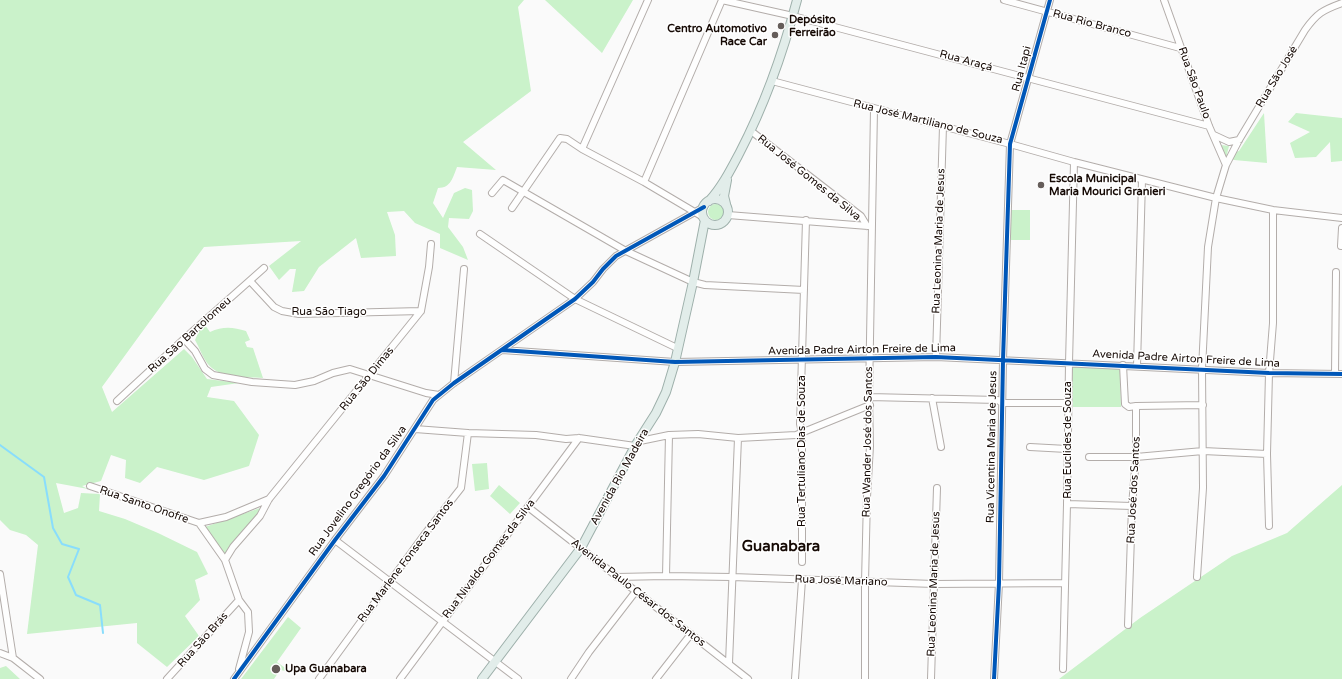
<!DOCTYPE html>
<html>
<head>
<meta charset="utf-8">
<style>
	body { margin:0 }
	canvas { display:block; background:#fafafa }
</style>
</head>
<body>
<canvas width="1342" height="679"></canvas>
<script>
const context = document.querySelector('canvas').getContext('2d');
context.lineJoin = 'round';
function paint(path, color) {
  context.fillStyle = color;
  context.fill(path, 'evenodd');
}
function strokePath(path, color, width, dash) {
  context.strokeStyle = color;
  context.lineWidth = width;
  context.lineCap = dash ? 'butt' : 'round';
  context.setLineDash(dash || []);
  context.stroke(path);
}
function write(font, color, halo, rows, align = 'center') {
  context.font = font + ' "Varela Round",sans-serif';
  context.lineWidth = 3;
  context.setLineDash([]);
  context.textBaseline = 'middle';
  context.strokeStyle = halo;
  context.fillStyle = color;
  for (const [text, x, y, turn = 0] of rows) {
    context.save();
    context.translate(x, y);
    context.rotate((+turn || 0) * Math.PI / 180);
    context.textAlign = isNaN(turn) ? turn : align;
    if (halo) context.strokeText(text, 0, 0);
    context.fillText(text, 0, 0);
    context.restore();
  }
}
const green = new Path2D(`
	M0,0H524L518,7L531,91L463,142L496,170L457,167C453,177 451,188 438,188L433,203L443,218L454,193L465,188L472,190L473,211L469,219L449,218L448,227L463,247L468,260L440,248V234L415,223L404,211L387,212L395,235L396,256L361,258L356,238L319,267L304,291L292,292L296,269H290L279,280L269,266L301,241L204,247L102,387L112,412L184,349L192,357L207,379L239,383L211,387L207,397L234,401L259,435L249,466L204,480L157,467L140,483L125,478L126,460L111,455L101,481L82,486L88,489L56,483L64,513L78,508L81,493L100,494L99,511L125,519L158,533L197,552L208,574L195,580L200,600L185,616L199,636L167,667L137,643V623L27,634L38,545L26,535L10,530L0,520Z
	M545,0H633L602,53Z
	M1264,113L1267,163L1234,160L1225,155L1221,145L1229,146L1227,154L1239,151Z
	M1296,113L1342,118V161L1331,162L1330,142L1316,157L1295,158L1290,143L1310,132L1288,122Z
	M708 212a8 8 0 1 1 16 0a8 8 0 1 1-16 0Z
	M1011,210H1030V240H1011Z
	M205,325L210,332C223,326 233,327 246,331L250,340L245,342L247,347L253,348L263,378C245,377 219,379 207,363C202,356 199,347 195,340L200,329Z
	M1071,367L1120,368L1121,407H1073Z
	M487,463L489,489L475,491L472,464Z
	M499,485L520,503L510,514L490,496Z
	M1342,485V679H1059L1140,618L1232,556L1287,533Z
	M263,507L223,557L202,528Z
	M288,617L301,628L277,662L288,670L286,671L280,670L274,679H241Z
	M6,666L20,679H0V668Z`);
const stream = new Path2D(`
	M0,445L44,477L53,528L62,544L79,549L68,577L76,595L100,605L103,633`);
const minor = new Path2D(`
	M722,0L793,16L1209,126
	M1004,0L1180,48
	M1164,0L1209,126L1226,165
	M772,81L1010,144L1074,162L1216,198L1273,210L1342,218
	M751,131L861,216L867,226
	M1214,135L1229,142L1239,140
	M582,149L648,0
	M644,182L722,0
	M492,193L503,180L626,251L693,282L705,285L804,290
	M512,208L560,138L567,139L582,149L644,182L703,217
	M728,215L868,226
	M480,234L575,299L677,348
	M1341,246L1342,228
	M250,281L274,307L282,311L299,314L421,311
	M184,339L195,351L205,369L213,375L252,382L295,385L314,381L333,373L350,369L426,393L439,395
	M502,350L675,362L936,357L1269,373L1342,374
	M936,357L943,126
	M1123,365L1125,404L1129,407L1136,406V457L1132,506L1128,625
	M1137,366L1142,180
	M1335,374L1336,272
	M454,383L464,269
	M869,397L998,400L1002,403H1068
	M932,398L941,447
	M117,401L184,339L264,268
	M1136,406L1203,405
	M415,429L468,433L536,435L566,439L579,438L635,446
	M640,441L669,435L698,434L738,438L796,435L870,405
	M1030,447L1067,449
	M1089,457H1136L1203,451L1267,454
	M90,486L199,523L225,560L239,600L248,612L249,632L239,669
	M1067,504L1132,506
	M528,507L748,679
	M199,523L226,517L269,499
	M1269,526L1267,454L1269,373L1273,323V210
	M335,540L518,679
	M225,560L233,547L260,516L269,499L421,311L429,267L431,244
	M802,562V433L800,424L806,220
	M0,574L13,658
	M666,576L669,435
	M617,577L666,576L732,577L934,584L1065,583
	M1197,577L1203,488L1202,369L1208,247L1216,198L1226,165L1239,140L1305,30C1317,13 1323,10 1342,3
	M0,653L13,658L40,679
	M729,663L738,438
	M1063,669L1067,504L1069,363L1074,162
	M167,679L239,600
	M234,679L335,540L384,476L433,400L454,383L575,299L593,282L603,269L616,256L704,207
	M319,679L424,535L461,488L468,433
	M400,679L579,438
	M571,679L589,652L636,591
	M656,679L691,634
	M795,679L802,580
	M865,679V582L867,497L870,446L869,397L874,109
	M931,679L937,488
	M994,679L999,583L1003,360L1010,144L1050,0`);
const major = new Path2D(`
	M702 212a13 13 0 1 1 26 0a13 13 0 1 1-26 0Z
	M709,201C722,187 731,169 740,152C765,104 783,53 797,0
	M726,204L724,196L727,180
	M482,679L581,548L635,446L656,413L666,392L675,362L693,282L705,220`);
const cycleway = new Path2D(`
	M502,350L675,362L936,357L1269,373L1342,374
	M234,679L335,540L384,476L433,400L454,383L575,299L593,282L603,269L616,256L704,207
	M994,679L999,583L1003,360L1010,144L1050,0`);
const markers = [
	[781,26,4,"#655d5a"],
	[775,35,4,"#655d5a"],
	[1041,185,4,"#655d5a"],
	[276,669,5,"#655d5a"]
];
const poiNames = [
	["Depósito",789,20],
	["Ferreirão",789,33],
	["Centro Automotivo",767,29,"right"],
	["Race Car",767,42,"right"],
	["Escola Municipal",1049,179],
	["Maria Mourici Granieri",1049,192],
	["Upa Guanabara",285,669]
];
const streetNames = [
	["Rua Rio Branco",1092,24,15],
	["Rua Araçá",966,61,15],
	["Rua Itapi",1022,69,-75],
	["Rua São José",1277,77,-59],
	["Rua São Paulo",1194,83,70],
	["Rua José Martiliano de Souza",928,122,14],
	["Rua José Gomes da Silva",809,178,39],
	["Rua Leonina Maria de Jesus",939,241,-88],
	["Rua São Tiago",329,312],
	["Rua São Bartolomeu",190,335,-42],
	["Avenida Padre Airton Freire de Lima",862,350,-1],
	["Avenida Padre Airton Freire de Lima",1186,359,3],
	["Rua São Dimas",367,379,-51],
	["Rua Euclides de Souza",1068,440,-90],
	["Rua Wander José dos Santos",868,442,-89],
	["Rua Vicentina Maria de Jesus",992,447,-89],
	["Rua Tertuliano Dias de Souza",802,451,-90],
	["Avenida Rio Madeira",620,477,-61],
	["Rua José dos Santos",1134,490,-87],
	["Rua Jovelino Gregório da Silva",358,491,-54],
	["Rua Santo Onofre",144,505,19],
	["Rua Nivaldo Gomes da Silva",489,559,-53],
	["Rua Marlene Fonseca Santos",406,561,-53],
	["Rua José Mariano",841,581,2],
	["Rua Leonina Maria de Jesus",934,584,-88],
	["Avenida Paulo César dos Santos",638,593,38],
	["Rua São Brás",203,640,-48]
];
const districtNames = [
	["Guanabara",781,547]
];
paint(green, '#caf2ca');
strokePath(stream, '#89ddfc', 2);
strokePath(minor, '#b3adaa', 8);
strokePath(major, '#9eb0ab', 10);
strokePath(minor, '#fefefe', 6);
strokePath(major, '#e2edea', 8);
strokePath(cycleway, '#0057b8', 4);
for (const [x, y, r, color] of markers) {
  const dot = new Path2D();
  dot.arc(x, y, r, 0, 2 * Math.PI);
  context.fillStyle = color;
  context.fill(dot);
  strokePath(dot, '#fff', 1.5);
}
write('bold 11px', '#150904', '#fff', poiNames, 'left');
write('11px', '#150904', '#fff', streetNames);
write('bold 15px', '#150904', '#fff', districtNames);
</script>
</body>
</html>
